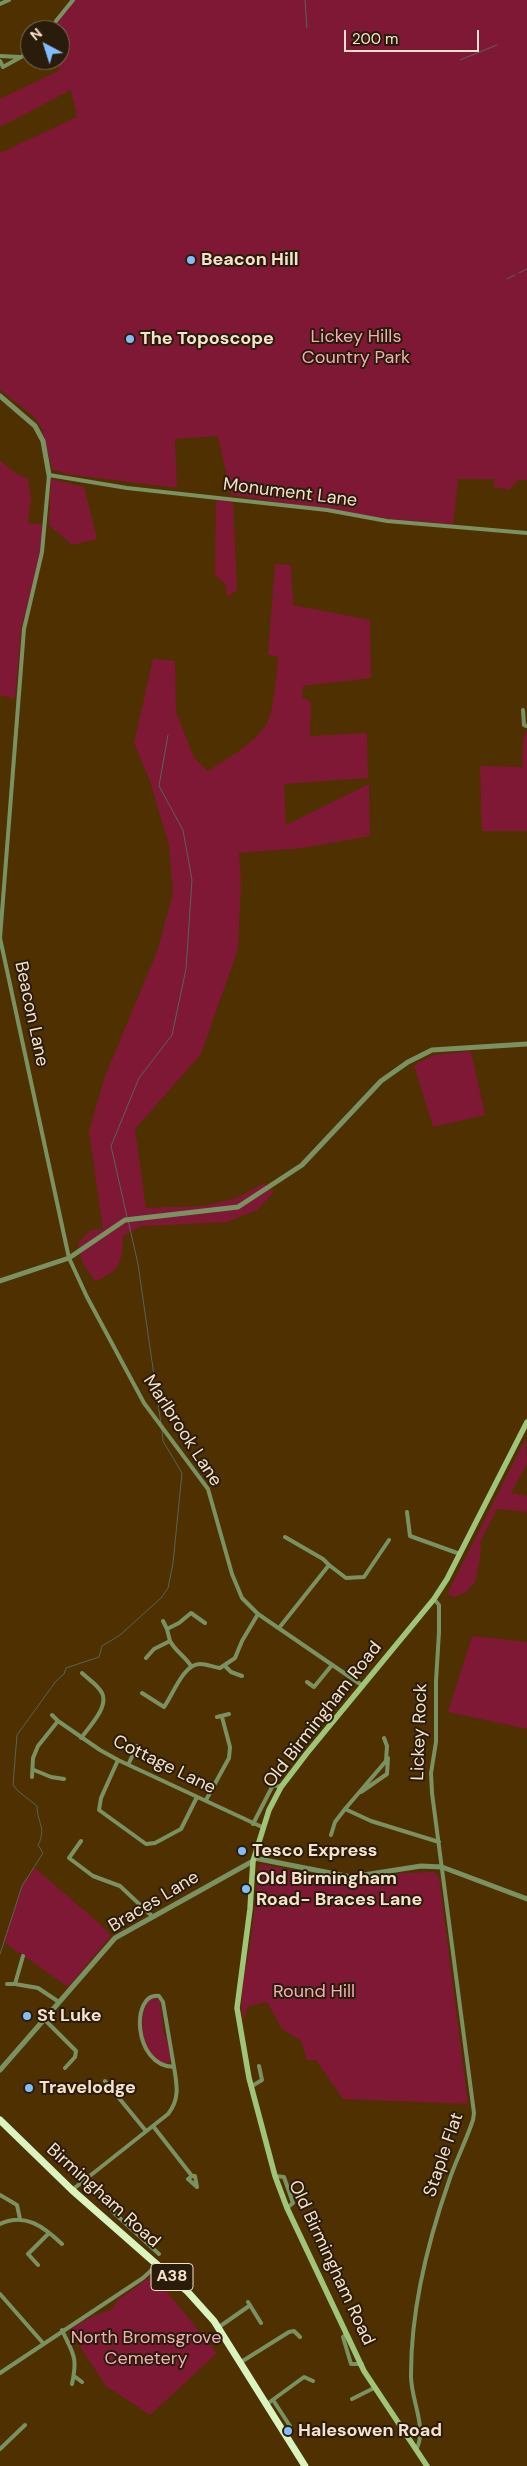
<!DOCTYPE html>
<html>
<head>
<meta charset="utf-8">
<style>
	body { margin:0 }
	#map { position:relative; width:527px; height:2466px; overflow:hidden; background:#4f3001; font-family:"DM Sans",sans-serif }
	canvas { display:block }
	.north { position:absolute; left:20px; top:20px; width:50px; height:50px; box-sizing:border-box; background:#2a1c0a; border:1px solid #7b6b58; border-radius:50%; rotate:320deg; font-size:14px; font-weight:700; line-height:20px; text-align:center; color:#f5e1cc }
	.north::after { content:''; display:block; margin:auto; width:18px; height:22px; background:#81bdfa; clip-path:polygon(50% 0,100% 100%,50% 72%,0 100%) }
	.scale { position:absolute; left:344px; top:30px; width:135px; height:22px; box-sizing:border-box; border:2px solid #f5e1cc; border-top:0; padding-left:6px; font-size:15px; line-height:18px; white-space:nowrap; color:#f5e1cc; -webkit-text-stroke:4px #2a1c0a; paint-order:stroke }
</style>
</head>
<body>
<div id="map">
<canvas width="527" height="2466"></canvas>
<div class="north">N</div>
<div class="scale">200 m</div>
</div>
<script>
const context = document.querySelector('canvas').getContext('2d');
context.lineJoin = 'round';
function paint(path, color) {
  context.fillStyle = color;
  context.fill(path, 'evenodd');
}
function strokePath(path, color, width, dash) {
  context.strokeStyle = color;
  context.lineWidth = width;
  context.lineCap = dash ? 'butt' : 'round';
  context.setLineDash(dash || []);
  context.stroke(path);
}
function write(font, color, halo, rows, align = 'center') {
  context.font = font + ' "DM Sans",sans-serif';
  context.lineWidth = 4;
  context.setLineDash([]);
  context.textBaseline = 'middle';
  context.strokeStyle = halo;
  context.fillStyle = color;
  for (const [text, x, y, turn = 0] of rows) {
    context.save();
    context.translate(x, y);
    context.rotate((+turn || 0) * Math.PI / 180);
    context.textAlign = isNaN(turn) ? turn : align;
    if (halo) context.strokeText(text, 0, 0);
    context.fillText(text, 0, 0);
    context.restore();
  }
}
const green = new Path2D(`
	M74,0H527V480H518L509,490L494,487V479H458L453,524L389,519L231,495L218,436L175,439L177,488L66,474L52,469L42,429L34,417L0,390V153L77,117L71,90L0,127V99L60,70L55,60H60V30H49Z
	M0,461L15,473L28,479L31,499L28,523L43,525L40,554L21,629L15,699L0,695Z
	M51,479L84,487L97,539L72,545L49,525Z
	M216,500L233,502L237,590L227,597L226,585L215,575Z
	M275,564L291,565L293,605L370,620L371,678L303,686L302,697L311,702L310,736L367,733L368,778L284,784L286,825L369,784L370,836L302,848L239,853L241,883L238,949L201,1054L135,1129L146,1208L204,1206L237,1198L264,1183L274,1192L257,1210L227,1222L141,1226L123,1236C122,1262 121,1271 95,1281L82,1262L78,1243L91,1230L103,1229L89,1131L105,1076L157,952L173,893L169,845L150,781L134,743L153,659L175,661L176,712L194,758L208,771C228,758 252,745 266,725C274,713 277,671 278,656L268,655Z
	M527,730V831H482L480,766L522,767L523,740Z
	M471,1051L485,1115L433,1127L414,1065L433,1055Z
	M526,1438L527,1464L511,1493L527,1496V1512L497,1509L480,1542L481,1552L475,1582L465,1593L454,1597L447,1594Z
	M472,1636L527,1642V1729L448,1712Z
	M259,1864L359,1882L403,1873L434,1872L439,1877L468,2104L343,2099L316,2060H307L301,2041L282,2029L267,2002L248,2006L243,2022C239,1994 245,1972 250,1945C254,1918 256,1891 259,1864Z
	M35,1868L101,1925L111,1936L68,1987L4,1942L22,1886Z
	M156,1998L160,2002L164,2035L166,2037L171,2060L165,2065C140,2053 137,2021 149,1999Z
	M153,2275L217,2353L150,2415L106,2386L69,2330C77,2326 85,2319 94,2316C104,2311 113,2313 117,2300Z`);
const stream = new Path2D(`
	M305,0L307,28
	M460,60L497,45
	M519,273L527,269
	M507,279L515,275
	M127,1217L111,1146L139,1078L172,1035L186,969L192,880L183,830L159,786L168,735
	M128,1220L138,1264L161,1424
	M0,1954L22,1886L43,1853L38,1845C47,1828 37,1823 37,1806L18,1791L13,1785L17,1735L56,1681L64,1674L66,1668L99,1657L102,1646L120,1635L161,1598L168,1588L173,1563L182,1473L163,1441L162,1430`);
const minor = new Path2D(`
	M0,4L9,0
	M56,21L73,0
	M0,56L20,57
	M0,61L3,67L30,52
	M523,710L524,725L527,726
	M407,1512L410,1536L460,1554
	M285,1537L323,1559L329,1565
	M163,1621L167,1629
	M279,1628L329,1565L346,1578L364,1577L389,1540
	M170,1641L167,1629L179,1623L191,1613L205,1623
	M146,1658L154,1649L170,1641C176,1652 185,1656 191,1666
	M225,1666L231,1672L242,1676
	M307,1682L314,1687L332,1665
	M363,1686L258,1614L242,1598L232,1574L208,1489L144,1403L87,1297L69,1258L0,938L24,629L42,552L49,475L127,488L327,510L387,521L527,533
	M142,1693L164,1707C173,1695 183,1664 200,1664C207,1664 213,1667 220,1668L235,1658L242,1641L258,1614
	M52,1715L58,1721L100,1750L118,1760L262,1827
	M217,1717L229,1714
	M81,1738C89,1727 109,1707 102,1693C98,1685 88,1679 82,1673
	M384,1738L387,1746L386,1761L345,1809L371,1821L439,1842
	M118,1760L101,1798L99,1810L146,1844L155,1843L181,1829L197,1797
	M129,1763L137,1746
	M34,1770L51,1777L64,1779
	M32,1777L33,1758L38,1746L58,1721
	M361,1792L387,1774L388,1758
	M206,1800L229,1758L230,1747L222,1717
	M253,1824L273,1785L281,1787
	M331,1835L335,1822L345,1809
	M81,1841L69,1858L93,1876L120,1886L153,1917
	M23,1956L15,1984L38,1988L59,2002
	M7,1984H15
	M44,2019L76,2051L75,2057L65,2068
	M105,2081L146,2131
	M252,2086L262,2080L259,2066
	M153,2126L192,2176H195L197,2187L188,2179L192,2176
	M275,2176L284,2177L293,2203L287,2208
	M87,2178L108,2199L113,2212L159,2254
	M72,2190L168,2114C180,2099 177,2085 174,2067C132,2066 131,1991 159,1996L163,2002L174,2067
	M0,2195L17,2205L20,2219
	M0,2224C25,2212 44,2227 62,2244
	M38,2265L28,2254L49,2233
	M0,2294L43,2343
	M248,2302L261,2323
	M219,2327L249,2306
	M62,2330C73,2354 78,2356 72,2384
	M346,2335L343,2337L351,2364H362
	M241,2362L289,2332L294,2331L300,2337
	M0,2373L143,2278L157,2265
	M74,2376L82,2382
	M352,2399L374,2388
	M273,2400L290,2426
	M267,2404L304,2377L313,2381
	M417,2448C427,2426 410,2398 411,2374C411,2310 428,2241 449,2181C456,2160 466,2141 473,2120L474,2113L432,1793L431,1773L436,1742V1681L439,1632V1605L434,1599
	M0,2449L25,2425`);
const tertiary = new Path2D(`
	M0,396L35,426L43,441L49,475
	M0,1281L69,1258L125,1220L238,1207L302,1165L381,1081L408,1062L432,1050L527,1044
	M254,1858L351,1877L421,1866L442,1867L527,1899
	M0,2070L115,1938L253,1861`);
const secondary = new Path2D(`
	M427,2466L364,2371L287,2208L275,2176L249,2078L237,2008L250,1909L253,1861L269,1810L281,1787L307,1753L434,1599L447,1579L527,1422`);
const trunk = new Path2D(`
	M0,2120L72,2190L187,2291L214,2321L305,2466`);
const markers = [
	[191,260,5,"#81bdfa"],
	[130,339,5,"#81bdfa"],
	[242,1851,5,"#81bdfa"],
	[246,1889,5,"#81bdfa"],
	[27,2016,5,"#81bdfa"],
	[29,2088,5,"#81bdfa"],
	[288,2431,5,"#81bdfa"]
];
const shields = [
	[172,2277,42]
];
const shieldNames = [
	["A38",172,2277]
];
const poiNames = [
	["Beacon Hill",201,260],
	["The Toposcope",140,339],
	["Tesco Express",252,1851],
	["Old Birmingham",256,1879],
	["Road- Braces Lane",256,1900],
	["St Luke",37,2016],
	["Travelodge",39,2088],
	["Halesowen Road",298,2431]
];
const parkNames = [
	["Lickey Hills",356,337],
	["Country Park",356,358],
	["Round Hill",314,1992],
	["North Bromsgrove",146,2338],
	["Cemetery",146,2359]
];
const streetNames = [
	["Monument Lane",290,493,7],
	["Beacon Lane",31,1014,78],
	["Marlbrook Lane",182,1431,57],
	["Old Birmingham Road",323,1715,-52],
	["Lickey Rock",420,1732,-88],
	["Cottage Lane",164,1765,26],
	["Braces Lane",154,1902,-31],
	["Staple Flat",444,2155,-71],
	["Birmingham Road",103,2196,42],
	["Old Birmingham Road",331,2263,65]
];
paint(green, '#7f1835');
strokePath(stream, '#57635c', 1);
strokePath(minor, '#7a9262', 4);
strokePath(tertiary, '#7a9262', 5);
strokePath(secondary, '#9fc678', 5.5);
strokePath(trunk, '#daf4c0', 7);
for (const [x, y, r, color] of markers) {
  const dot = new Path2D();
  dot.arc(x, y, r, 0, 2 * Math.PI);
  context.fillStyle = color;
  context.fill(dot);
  strokePath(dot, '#2a1c0a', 2);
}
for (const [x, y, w] of shields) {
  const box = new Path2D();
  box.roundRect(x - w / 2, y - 13.5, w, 27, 4);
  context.fillStyle = '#2a1c0a';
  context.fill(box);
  strokePath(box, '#f5e1cc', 1);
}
write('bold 16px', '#f5e1cc', null, shieldNames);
write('bold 18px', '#f5e1cc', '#2a1c0a', poiNames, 'left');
write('18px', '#f0aeb6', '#2a1c0a', parkNames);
write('18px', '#f5e1cc', '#2a1c0a', streetNames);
</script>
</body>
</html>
